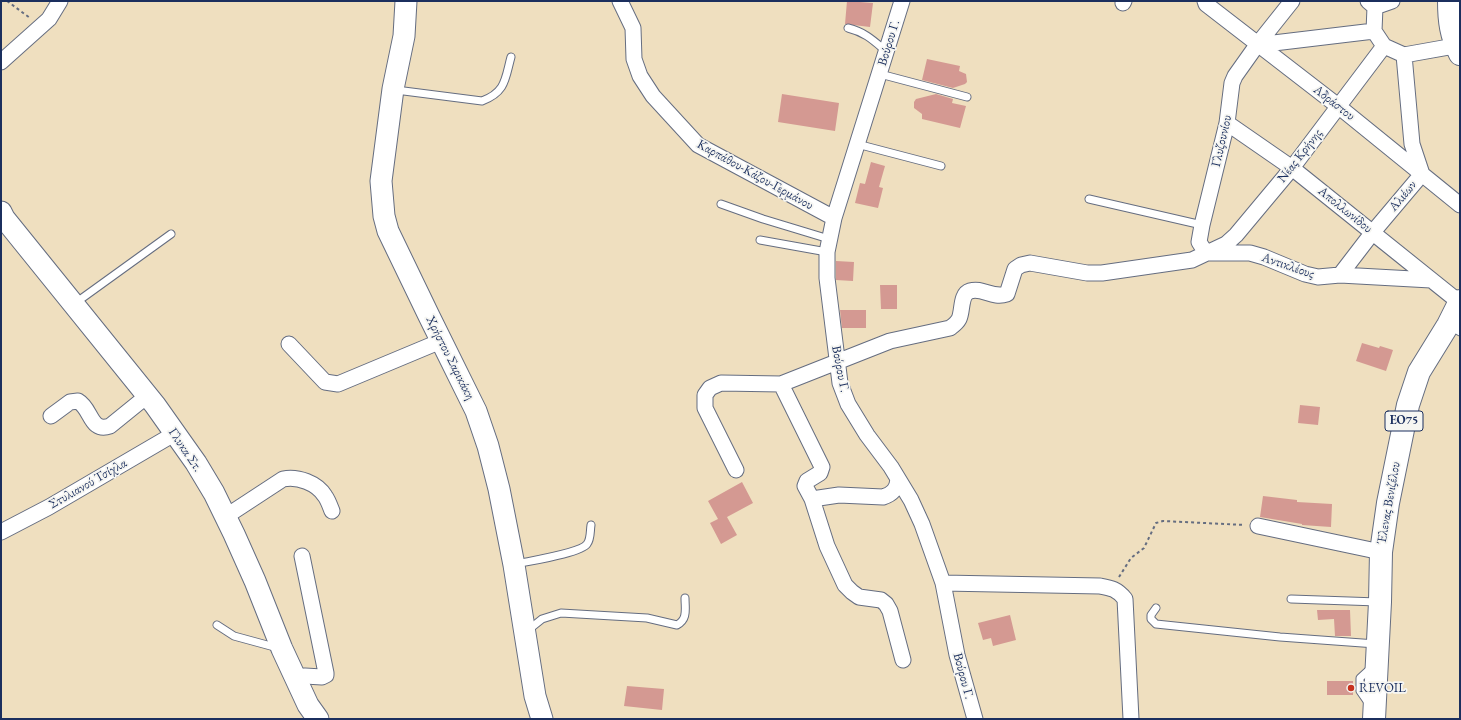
<!DOCTYPE html>
<html>
<head>
<meta charset="utf-8">
<style>
	body { margin:0 }
	#map { position:relative; width:1461px; height:720px; overflow:hidden; background:#efdfbf; font-family:"EB Garamond",serif }
	canvas { display:block }
	.frame { position:absolute; inset:0; border:2px solid #1b2f5e; pointer-events:none }
</style>
</head>
<body>
<div id="map">
<canvas width="1461" height="720"></canvas>
<div class="frame"></div>
</div>
<script>
const context = document.querySelector('canvas').getContext('2d');
context.lineJoin = 'round';
function paint(path, color) {
  context.fillStyle = color;
  context.fill(path, 'evenodd');
}
function strokePath(path, color, width, dash) {
  context.strokeStyle = color;
  context.lineWidth = width;
  context.lineCap = dash ? 'butt' : 'round';
  context.setLineDash(dash || []);
  context.stroke(path);
}
function write(font, color, halo, rows, align = 'center') {
  context.font = font + ' "EB Garamond",serif';
  context.lineWidth = 3.5;
  context.setLineDash([]);
  context.textBaseline = 'middle';
  context.strokeStyle = halo;
  context.fillStyle = color;
  for (const [text, x, y, turn = 0] of rows) {
    context.save();
    context.translate(x, y);
    context.rotate((+turn || 0) * Math.PI / 180);
    context.textAlign = isNaN(turn) ? turn : align;
    if (halo) context.strokeText(text, 0, 0);
    context.fillText(text, 0, 0);
    context.restore();
  }
}
const building = new Path2D(`
	M847,1L873,3L870,27L845,24Z
	M927,59L960,66L959,71L966,74L967,82L965,84L953,88L922,80Z
	M782,94L839,103L835,131L778,122Z
	M936,94L953,99L952,103L966,106L960,128L922,119V114L914,108V102L916,99Z
	M871,162L885,166L879,187L883,188L878,208L855,203L860,183L865,184Z
	M836,261L854,262L853,281L836,280Z
	M880,285H897V309H881Z
	M840,310H866V328H842Z
	M1362,343L1379,348L1380,346L1393,350L1386,371L1356,361Z
	M1300,405L1320,407L1318,425L1298,423Z
	M742,482L753,503L727,517L737,535L721,544L710,523L718,519L708,501Z
	M1263,496L1297,500V502L1332,504L1331,527L1302,525V524L1260,517Z
	M1317,610H1350L1351,636H1335L1334,619L1318,620Z
	M1010,615L1016,640L993,646L991,638L983,640L978,623Z
	M1327,681H1353V695H1327Z
	M627,686L664,689L662,710L624,706Z`);
const path = new Path2D(`
	M7,1L30,18
	M1119,577L1131,558L1144,548L1156,523L1163,521L1245,525`);
const lane = new Path2D(`
	M848,28C865,32 874,41 887,52
	M880,74L967,97
	M396,90L482,101C506,92 505,79 511,57
	M857,144L941,166
	M1089,199L1202,225
	M721,204L763,219L829,239
	M760,240L827,252
	M74,304L171,234
	M1450,326L1460,332
	M516,564C529,561 581,553 587,544C591,539 590,531 591,525
	M1291,599L1378,602
	M1156,608L1151,615V619L1156,624L1280,637L1376,644
	M217,625L234,636L278,648
	M527,631L542,619L561,613L647,618L677,625C688,619 685,609 685,598
	M1369,704L1360,691V678L1372,667`);
const street = new Path2D(`
	M620,1L633,28L634,59L640,76L653,96L698,145L834,218
	M902,1L834,218L827,252V278L840,383L848,404L867,435L891,467L911,500L922,524L943,583L957,655L975,719
	M1205,1L1206,4L1338,106L1460,205
	M1292,1L1257,45L1235,76L1232,83L1227,123L1202,225L1199,242L1206,253H1250L1264,257L1305,274L1318,277L1340,275L1431,280
	M1368,1L1375,7L1374,31L1384,46L1404,55L1460,45
	M1123,3L1124,1
	M1375,7L1392,1
	M1257,45L1374,31
	M1,62L49,19L60,1
	M1227,123L1292,168L1459,302
	M1340,275L1373,232L1422,174L1412,144L1404,55
	M289,344L325,382L338,384L441,341
	M781,384L822,467L820,473L807,481L805,486L812,499L827,546L845,585L852,592L859,597L881,600L886,604L890,611L903,660
	M51,416L70,402L78,401C92,409 90,433 110,426L147,396
	M736,470L705,408V395L710,388L721,383L781,384L890,341L950,328C954,325 957,323 959,319C963,311 960,294 970,291C983,287 992,299 1007,294L1015,269L1021,265L1030,263L1087,273H1102L1192,260L1226,244L1236,235L1292,168L1384,46
	M812,499L839,495L883,497C893,494 897,489 898,479
	M225,517L283,479C298,476 317,483 325,496C328,500 330,506 332,511
	M1258,526L1381,552
	M1,532L49,507L174,434
	M943,583L1100,586C1111,588 1117,589 1125,599L1131,719
	M295,677L305,676L322,677L326,675V673L302,556`);
const secondary = new Path2D(`
	M406,1L404,36L393,89L381,181L384,216L388,231L429,316L476,411L488,446L499,489L514,565L535,696L542,719
	M1,212L4,218L155,405L196,463L214,493L234,534L255,581L282,649L308,705L318,719`);
const primary = new Path2D(`
	M1449,1C1449,21 1451,36 1460,54
	M1374,719L1380,602L1381,552L1388,503L1408,405L1419,372L1448,325L1460,301`);
const markers = [
	[1351,688,4,"#c8321e"]
];
const shields = [
	[1404,421,38]
];
const shieldNames = [
	["ΕΟ75",1404,421]
];
const streetNames = [
	["Βούρου Γ.",889,43,-73],
	["Αδράστου",1334,103,38],
	["Γλυζουνίου",1222,141,-77],
	["Νέας Κρήνης",1300,156,-52],
	["Καρπάθου-Κάζου-Γερμάνου",755,175,29],
	["Αλιέων",1403,196,-50],
	["Απολλωνίδου",1345,210,39],
	["Αντικλέους",1288,266,19],
	["Χρήστου Σαρικάκη",450,358,63],
	["Βούρου Γ.",840,369,79],
	["Γλυκα Στ.",185,450,56],
	["Στυλιανού Τσίχλα",88,484,-30],
	["Έλενας Βενιζέλου",1389,503,-80],
	["Βούρου Γ.",963,676,75]
];
const poiNames = [
	["REVOIL",1359,688]
];
paint(building, '#d49992');
strokePath(lane, '#656d80', 9);
strokePath(street, '#656d80', 17);
strokePath(secondary, '#656d80', 23);
strokePath(primary, '#656d80', 24);
strokePath(path, '#656d80', 2, [3, 3]);
strokePath(lane, '#fff', 7);
strokePath(street, '#fff', 15);
strokePath(secondary, '#fff', 21);
strokePath(primary, '#fff', 22);
for (const [x, y, r, color] of markers) {
  const dot = new Path2D();
  dot.arc(x, y, r, 0, 2 * Math.PI);
  context.fillStyle = color;
  context.fill(dot);
  strokePath(dot, '#f6f6f2', 1.5);
}
for (const [x, y, w] of shields) {
  const box = new Path2D();
  box.roundRect(x - w / 2, y - 10, w, 20, 3);
  context.fillStyle = '#f6f6f2';
  context.fill(box);
  strokePath(box, '#1b2f5e', 1);
}
write('bold 12px', '#1b2f5e', null, shieldNames);
write('13px', '#1b2f5e', '#f6f6f2', streetNames);
write('13px', '#1b2f5e', '#f6f6f2', poiNames, 'left');
</script>
</body>
</html>
